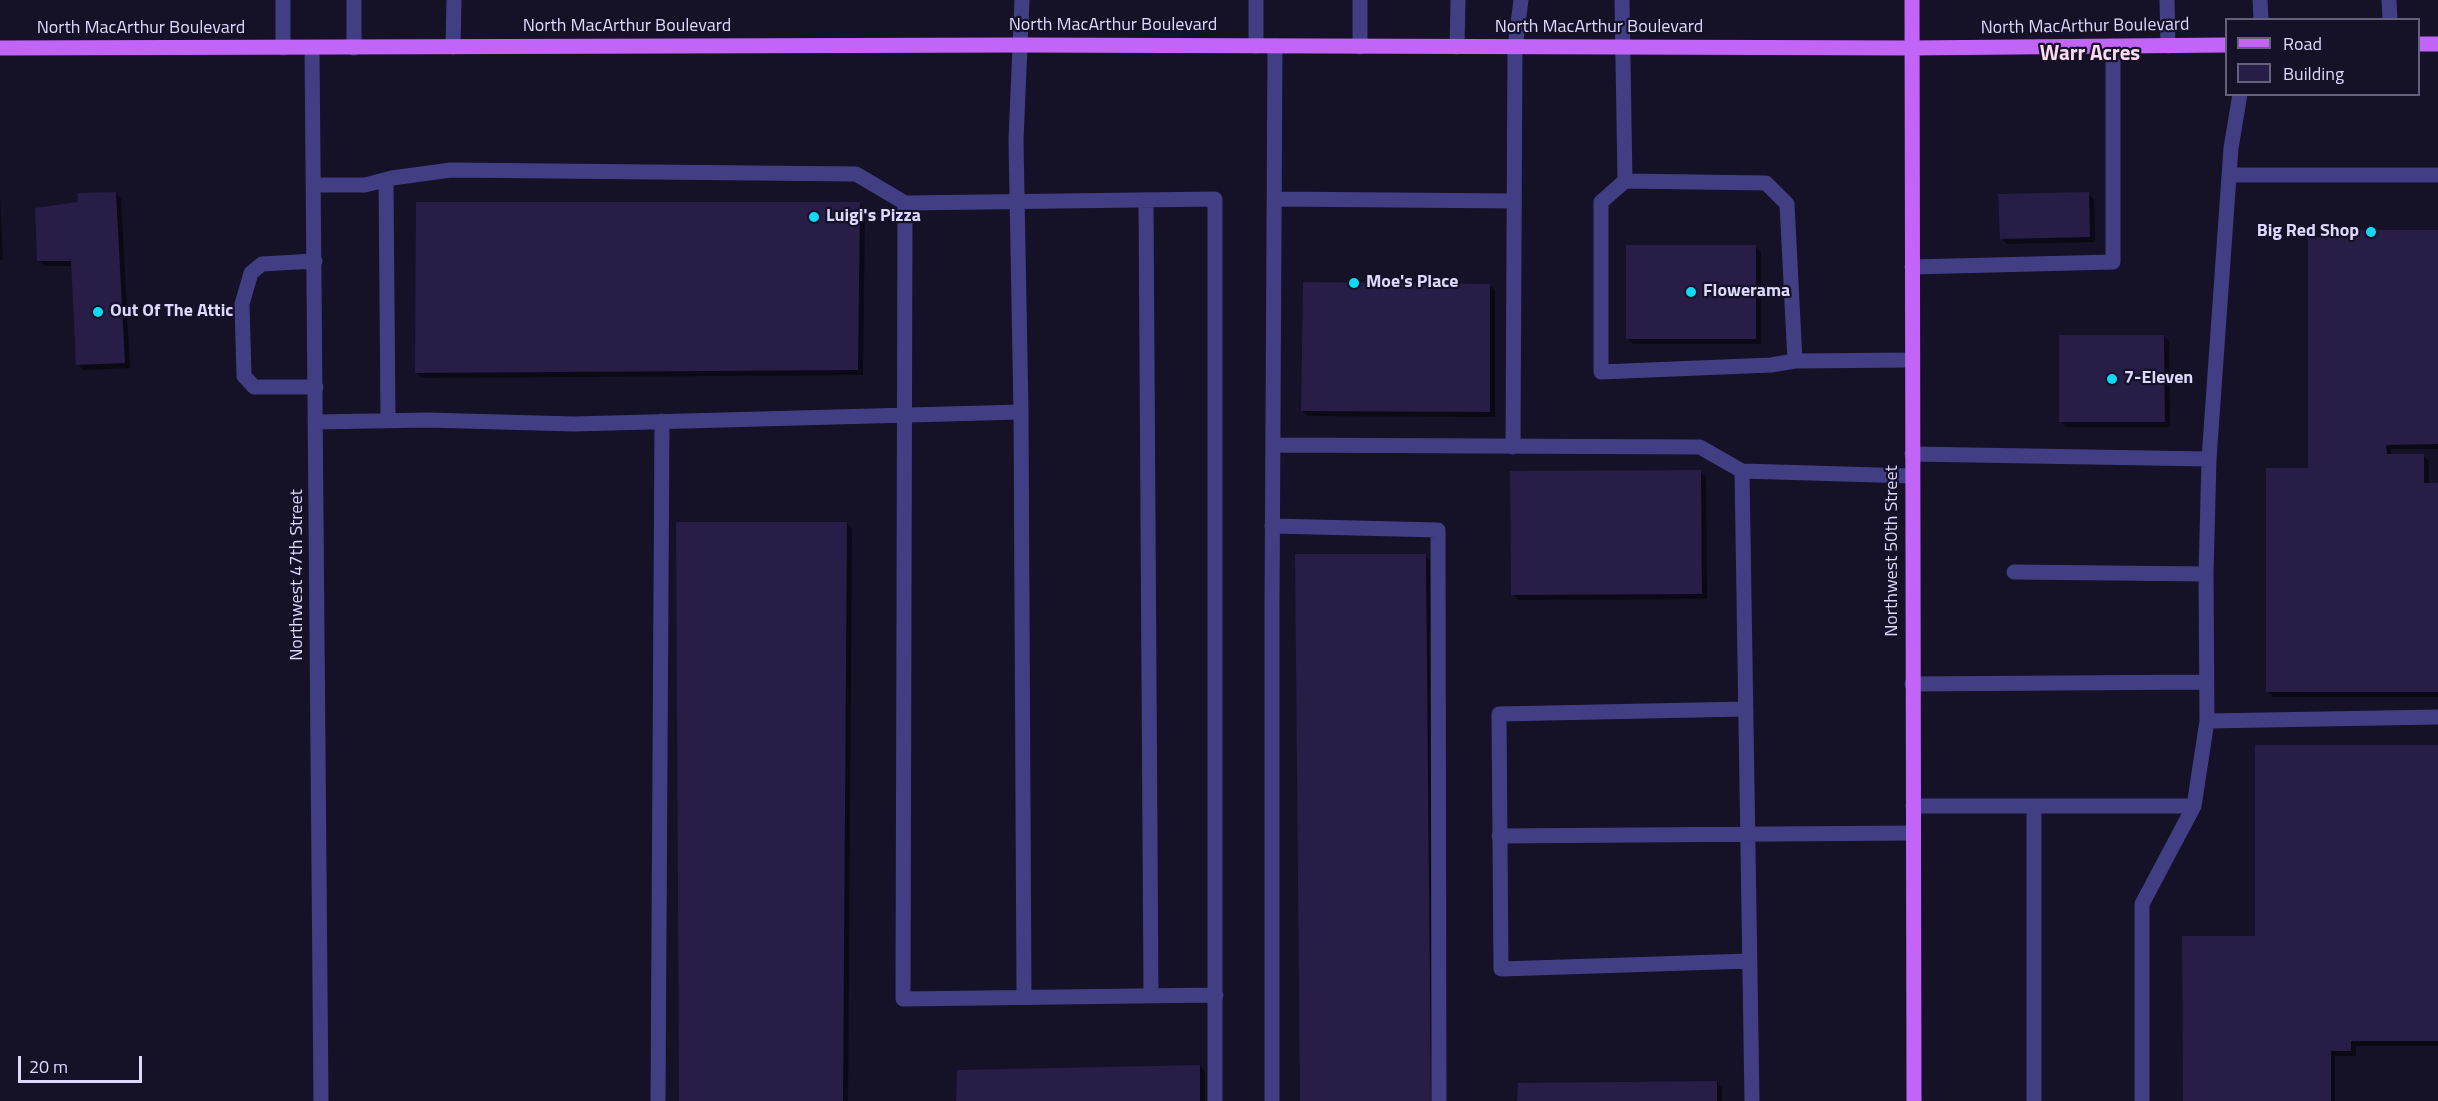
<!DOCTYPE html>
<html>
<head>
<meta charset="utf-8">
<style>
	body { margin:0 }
	#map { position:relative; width:2438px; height:1101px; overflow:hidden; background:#151127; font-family:"Titillium Web",sans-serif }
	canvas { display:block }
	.legend { position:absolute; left:2225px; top:18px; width:195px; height:78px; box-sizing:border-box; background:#151127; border:2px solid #65617d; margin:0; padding:8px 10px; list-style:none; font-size:18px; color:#ddd8fd }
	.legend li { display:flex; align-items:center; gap:12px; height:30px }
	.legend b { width:30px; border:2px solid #65617d }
	.scale { position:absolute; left:18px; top:1056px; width:124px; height:27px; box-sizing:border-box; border:3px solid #ddd8fd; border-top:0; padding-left:8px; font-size:18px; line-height:21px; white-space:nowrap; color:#ddd8fd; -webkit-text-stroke:4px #151127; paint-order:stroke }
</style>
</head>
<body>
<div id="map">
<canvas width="2438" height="1101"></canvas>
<ul class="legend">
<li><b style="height:8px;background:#c364f9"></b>Road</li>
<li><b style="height:16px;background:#271d47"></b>Building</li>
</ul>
<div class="scale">20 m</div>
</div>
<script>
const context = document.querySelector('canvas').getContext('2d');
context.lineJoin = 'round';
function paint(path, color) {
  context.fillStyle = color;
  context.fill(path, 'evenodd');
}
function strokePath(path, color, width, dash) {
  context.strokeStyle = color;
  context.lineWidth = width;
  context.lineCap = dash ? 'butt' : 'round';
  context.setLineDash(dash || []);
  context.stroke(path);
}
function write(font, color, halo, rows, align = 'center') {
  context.font = font + ' "Titillium Web",sans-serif';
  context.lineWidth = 4.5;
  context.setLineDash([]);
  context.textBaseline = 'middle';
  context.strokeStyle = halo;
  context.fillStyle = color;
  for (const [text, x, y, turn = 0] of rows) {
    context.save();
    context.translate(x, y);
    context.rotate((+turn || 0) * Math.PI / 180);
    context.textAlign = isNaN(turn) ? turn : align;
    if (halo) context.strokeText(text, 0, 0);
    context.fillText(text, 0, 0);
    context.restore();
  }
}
const shadow = new Path2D(`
	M115,193L121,199L130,368L83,370L78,364L72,266H45L39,261L78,204Z
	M2088,194L2094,199L2095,242L2007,244L2001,238Z
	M0,196L3,260H0Z
	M859,203L865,209L863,375L422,378L416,373Z
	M2438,231V449H2391V456H2423L2429,461V485L2438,484V697H2273L2268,692L2310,469Z
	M1755,246L1761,252V344H1633L1627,338Z
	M1490,285L1495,291V417L1308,416L1302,411Z
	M2164,336L2169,342L2170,427H2066L2060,421Z
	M1701,472L1706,477L1707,599L1518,600L1513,594Z
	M846,523L852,529L848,1101H680Z
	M1425,556L1431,561L1435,1101H1301Z
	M2438,746V1046H2356V1056H2335V1101H2184L2257,938Z
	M1200,1066L1205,1072V1101H957Z
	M1717,1082L1722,1088V1101H1519Z`);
const building = new Path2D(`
	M116,192L125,363L76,365L71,261H37L35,208L77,202L78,193Z
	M2089,192L2090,237L2000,239L1998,194Z
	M416,202H860L858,370L415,373Z
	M2327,230H2438V444L2386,445L2387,454H2424V483H2438V692H2266V468H2308V237H2327Z
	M1626,245H1756V339H1626Z
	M1303,282L1490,284V412L1301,411Z
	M2059,335H2164L2165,422H2059Z
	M1701,470L1702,594L1511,595L1510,471Z
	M676,522H847L843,1101H679Z
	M1295,554H1426L1431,1101H1300Z
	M2255,745H2438V1041H2351V1051H2331V1101H2183L2182,936H2255Z
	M1200,1065V1101H956L957,1070Z
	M1717,1081V1101H1517L1518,1083Z`);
const minor = new Path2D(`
	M283,0V48
	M354,0V48
	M1360,0V47
	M1622,0L1625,181L1766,183L1787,204L1795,361L1912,360
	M2167,0L2168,46
	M2260,0L2261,20
	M2389,0L2390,20
	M1256,46V0
	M453,47L454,0
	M1457,47L1458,0
	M312,48L321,1101
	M2229,175H2438
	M386,180L388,420
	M1625,181L1601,202V372L1771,365L1795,361
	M314,185H365L392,178L451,170L856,174L905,203L1215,199V1101
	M1274,199L1514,201
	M1146,200L1151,996
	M905,203L903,999L1216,995
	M315,261L262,264L251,273L242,304L244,376L254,387H316
	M1912,267L2113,262V46
	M1021,412L1024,997
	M316,422L427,420L574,424L1021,412L1016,140L1022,0
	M1273,445L1700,447L1742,471
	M1513,447L1515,47L1521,0
	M1912,454L2209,459
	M1272,526L1438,530L1439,1101
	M2014,572L2206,574
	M1912,684L2207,682
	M1746,709L1499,714L1501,969L1750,961
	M2207,721L2438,717
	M1913,806H2194
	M2034,806V1101
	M1499,836L1913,833
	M658,1101L662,421
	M1272,1101V605L1275,46
	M1752,1101L1742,471L1912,476
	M2142,1101V904L2194,806L2207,721L2206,574L2209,459L2231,148L2240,94`);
const major = new Path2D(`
	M1912,0L1914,1101
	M2418,44H2438
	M0,48L1020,45L1912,48L2226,45`);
const markers = [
	[814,217,6,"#0ddaf5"],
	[2371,232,6,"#0ddaf5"],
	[1354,283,6,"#0ddaf5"],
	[1691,292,6,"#0ddaf5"],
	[98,312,6,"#0ddaf5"],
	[2112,379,6,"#0ddaf5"]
];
const streetNames = [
	["North MacArthur Boulevard",1113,26],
	["North MacArthur Boulevard",627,27],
	["North MacArthur Boulevard",2085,27,-1],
	["North MacArthur Boulevard",1599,28],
	["North MacArthur Boulevard",141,29],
	["Northwest 50th Street",1893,551,-90],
	["Northwest 47th Street",298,575,-90]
];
const poiNames = [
	["Luigi's Pizza",826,217],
	["Big Red Shop",2359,232,"right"],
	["Moe's Place",1366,283],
	["Flowerama",1703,292],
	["Out Of The Attic",110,312],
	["7-Eleven",2124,379]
];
const quarterNames = [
	["Warr Acres",2090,55]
];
paint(shadow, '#0007');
paint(building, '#271d47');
strokePath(minor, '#423e84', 15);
strokePath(major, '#c364f9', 15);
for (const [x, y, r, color] of markers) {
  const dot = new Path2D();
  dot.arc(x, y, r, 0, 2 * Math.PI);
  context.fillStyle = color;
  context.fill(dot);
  strokePath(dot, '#151127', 2);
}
write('18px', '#ddd8fd', '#151127', streetNames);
write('bold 18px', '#ddd8fd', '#151127', poiNames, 'left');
write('bold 21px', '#fddaf0', '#151127', quarterNames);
</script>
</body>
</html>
